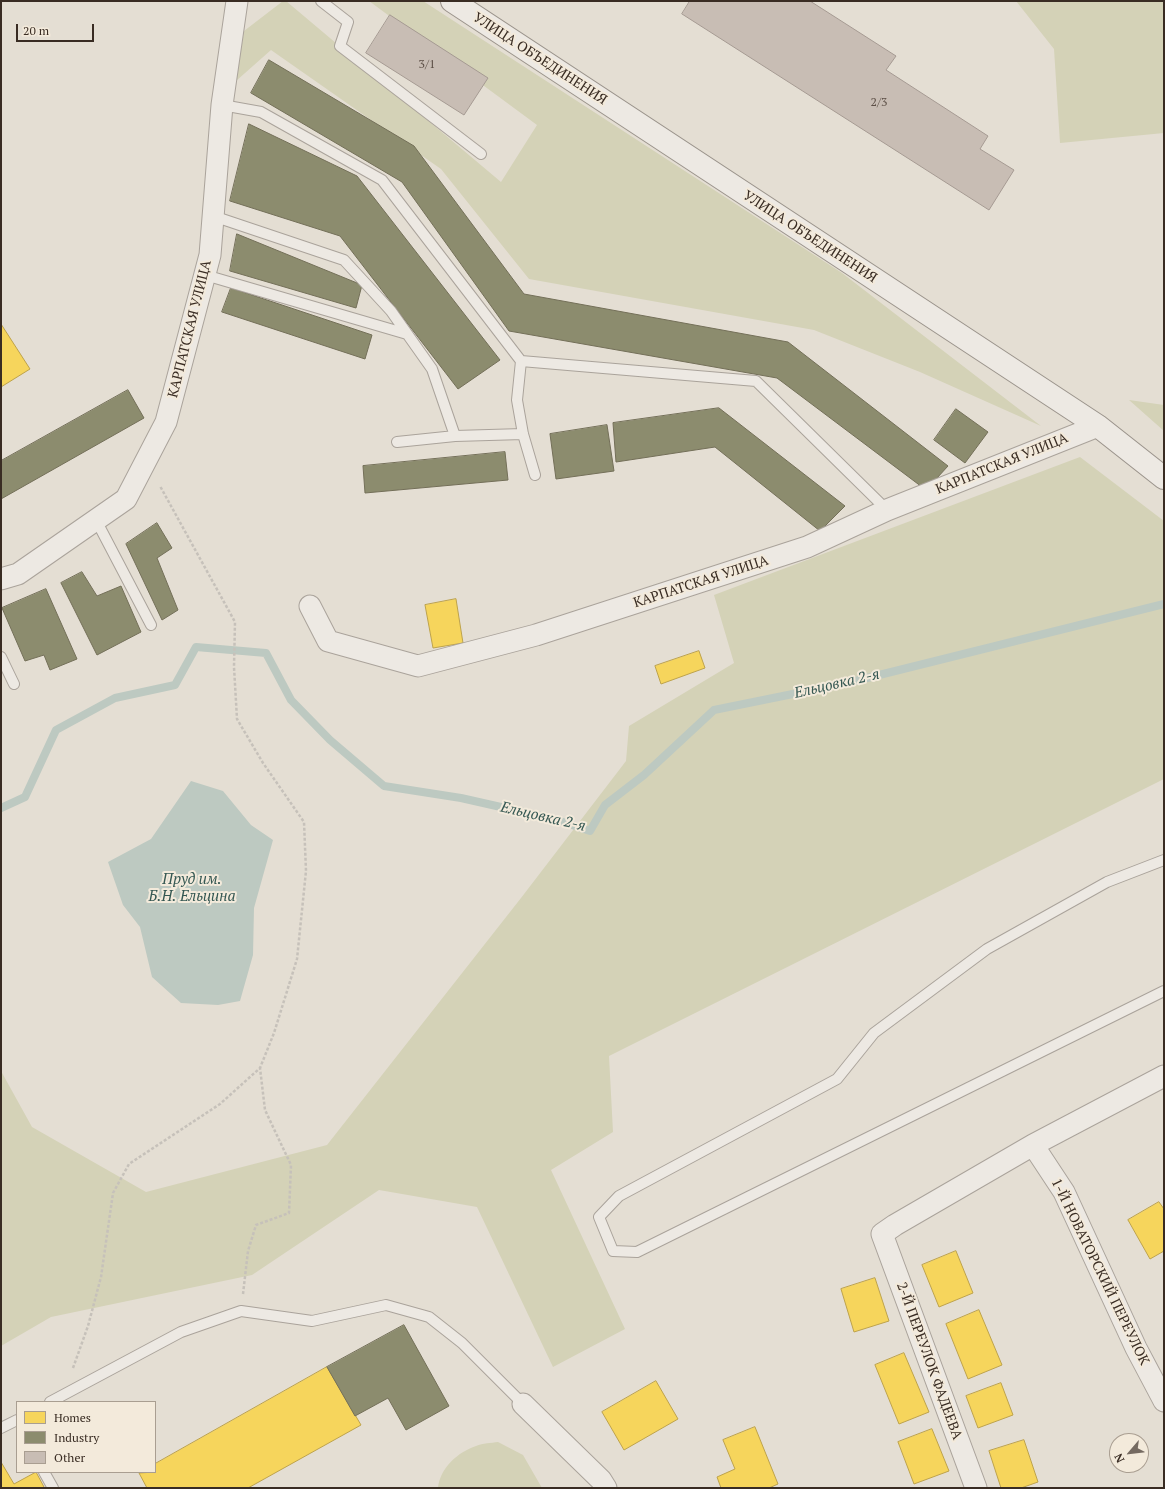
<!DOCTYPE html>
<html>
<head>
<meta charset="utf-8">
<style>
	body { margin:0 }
	#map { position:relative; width:1165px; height:1489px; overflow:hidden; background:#e4ded3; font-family:"PT Serif",serif }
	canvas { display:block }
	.frame { position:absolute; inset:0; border:2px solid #392c23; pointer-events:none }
	.legend { position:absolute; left:16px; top:1401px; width:140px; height:72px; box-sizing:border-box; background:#f3eadb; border:1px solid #a99e91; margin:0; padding:5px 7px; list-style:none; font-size:12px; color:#392c23 }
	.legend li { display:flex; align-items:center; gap:8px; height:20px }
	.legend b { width:20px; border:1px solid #a99e91 }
	.north { position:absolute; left:1109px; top:1433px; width:40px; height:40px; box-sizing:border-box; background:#f3eadb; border:1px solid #a99e91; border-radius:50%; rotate:242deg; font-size:11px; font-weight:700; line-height:16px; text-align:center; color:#392c23 }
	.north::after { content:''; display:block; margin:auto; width:14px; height:18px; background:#756a61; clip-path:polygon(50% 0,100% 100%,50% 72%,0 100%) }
	.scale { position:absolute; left:16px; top:24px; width:78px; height:18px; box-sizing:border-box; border:2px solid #392c23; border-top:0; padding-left:5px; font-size:12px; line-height:14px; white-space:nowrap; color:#392c23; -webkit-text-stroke:3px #f3eadb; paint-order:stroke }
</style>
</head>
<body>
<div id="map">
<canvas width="1165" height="1489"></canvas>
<div class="frame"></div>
<ul class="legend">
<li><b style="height:11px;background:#f6d55c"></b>Homes</li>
<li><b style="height:11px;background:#8c8c6e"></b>Industry</li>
<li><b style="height:11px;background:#c8bdb4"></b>Other</li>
</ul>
<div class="north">N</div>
<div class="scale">20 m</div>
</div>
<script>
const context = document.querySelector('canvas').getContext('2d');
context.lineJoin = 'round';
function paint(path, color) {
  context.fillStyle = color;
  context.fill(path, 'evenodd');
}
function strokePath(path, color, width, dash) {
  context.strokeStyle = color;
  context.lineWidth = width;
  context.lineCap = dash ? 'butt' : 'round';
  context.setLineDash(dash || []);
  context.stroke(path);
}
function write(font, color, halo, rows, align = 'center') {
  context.font = font + ' "PT Serif",serif';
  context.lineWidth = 4;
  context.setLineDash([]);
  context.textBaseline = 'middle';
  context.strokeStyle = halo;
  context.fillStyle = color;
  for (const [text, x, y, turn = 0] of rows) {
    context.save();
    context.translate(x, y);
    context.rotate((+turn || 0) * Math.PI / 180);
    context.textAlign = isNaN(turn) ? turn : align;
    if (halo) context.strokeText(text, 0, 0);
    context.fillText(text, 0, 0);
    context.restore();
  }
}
const green = new Path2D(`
	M283,1H286L501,182L537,125L369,1H423L842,273L1041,426L920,372L814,330L529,279L441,169L271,50L236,81L244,31Z
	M1016,1H1164V133L1060,143L1054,49Z
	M1129,400L1164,405V431Z
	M1080,457L1164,521V779L609,1056L613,1132L551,1170L625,1329L553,1367L477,1207L379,1190L252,1275L51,1317L1,1346V1071L32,1127L146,1192L327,1145L521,898L626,761L629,726L734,663L714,595Z
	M498,1442L523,1455L542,1488H438C440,1468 458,1452 476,1446C483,1443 491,1443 498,1442Z`);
const water = new Path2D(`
	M191,781L223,791L251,825L273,840L254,908L253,955L240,1001L218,1005L181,1003L152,977L140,927L123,905L108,862L151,839Z`);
const homes = new Path2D(`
	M1,324L30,369L1,387Z
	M456,599L463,643L433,648L425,605Z
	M699,651L705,668L661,684L655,666Z
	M1159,1202L1164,1209V1251L1150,1259L1128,1220Z
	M956,1251L973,1293L939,1307L922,1265Z
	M875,1278L889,1321L854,1332L841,1289Z
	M979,1310L1002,1365L968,1379L946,1324Z
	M904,1353L929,1412L899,1424L875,1365Z
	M327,1367L361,1425L248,1488H147L139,1473L155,1472V1464Z
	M656,1381L678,1419L624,1450L602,1412Z
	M1001,1383L1013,1415L978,1428L966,1396Z
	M755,1427L778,1484L769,1488H721L717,1477L735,1469L723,1440Z
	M932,1429L949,1471L914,1484L898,1442Z
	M1024,1440L1038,1482L1021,1488H1001L989,1451Z
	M1,1462L14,1484L36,1472L44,1487L42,1488H1Z`);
const industry = new Path2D(`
	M269,60L414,146L524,294L788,342L948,466L926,490L777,378L509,331L402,182L251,93Z
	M249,124L357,176L500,360L458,389L340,236L230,201Z
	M237,234L362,285L356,308L230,271Z
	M231,288L372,335L365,359L222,312Z
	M128,390L144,418L1,499V461Z
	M719,408L845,506L820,531L715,447L616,462L613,423Z
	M956,409L988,432L965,463L934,440Z
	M607,425L614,471L556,479L550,434Z
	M505,452L508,480L365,493L363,466Z
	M157,523L172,548L157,558L178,610L162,620L126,544Z
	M82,572L97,596L121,586L141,632L97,655L61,583Z
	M46,589L77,659L50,670L44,655L25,661L2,608Z
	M404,1325L449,1406L406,1430L388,1398L355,1416L327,1367Z`);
const stream = new Path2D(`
	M1,808L25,797L56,730L115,698L175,685L196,647L266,653L291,700L330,740L384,786L461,798L554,819L590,831L605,805L644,775L714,710L847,683L1164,604`);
const building = new Path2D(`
	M690,1H810L896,56L886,70L988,136L980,149L1014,170L989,210L682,14Z
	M390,15L488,78L464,115L366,53Z`);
const path = new Path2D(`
	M243,1294L248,1251L256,1225L289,1213L291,1165L265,1110L260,1068
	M73,1368L88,1326L101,1277L113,1193L129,1164L220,1104L260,1068L274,1033L297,959L306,871L304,822L263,763L237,719L234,667L235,622L160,486`);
const service = new Path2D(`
	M321,1L348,22L340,46L481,154
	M222,105L261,112L382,180L521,361L756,381L887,510
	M213,216L344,260L391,311L432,369L455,436
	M205,275L407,334
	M521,361L517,400L523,434L535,475
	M397,442L455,436L523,434
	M96,520L151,625
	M1,657L14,684
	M1164,860L1107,882L987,949L874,1033L837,1079L619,1196L599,1217L613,1251L637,1252L1164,991
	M50,1402L181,1332L241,1311L312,1321L386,1305L429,1317L462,1343L523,1404
	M1,1428L17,1420
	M44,1472L53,1488`);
const minor = new Path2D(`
	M1,579L18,574L126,499L166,422L210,255L222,105L237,1
	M310,606L328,641L418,666L536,635L807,547L887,510L1098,426
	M1033,1145L1064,1192L1136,1348L1164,1401
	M523,1404L601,1480L606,1488
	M976,1488L882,1234L895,1225L1033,1145L1164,1076`);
const secondary = new Path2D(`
	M452,1L1098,426L1164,478`);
const numberNames = [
	["3/1",427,65],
	["2/3",879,103]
];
const streetNames = [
	["УЛИЦА ОБЪЕДИНЕНИЯ",540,59,33],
	["УЛИЦА ОБЪЕДИНЕНИЯ",810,237,33],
	["КАРПАТСКАЯ УЛИЦА",190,329,-76],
	["КАРПАТСКАЯ УЛИЦА",1002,464,-22],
	["КАРПАТСКАЯ УЛИЦА",701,582,-18],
	["1-Й НОВАТОРСКИЙ ПЕРЕУЛОК",1100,1272,64],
	["2-Й ПЕРЕУЛОК ФАДЕЕВА",929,1361,70]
];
const waterNames = [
	["Ельцовка 2-я",837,684,-13],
	["Ельцовка 2-я",543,817,13],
	["Пруд им.",192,880],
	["Б.Н. Ельцина",192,897]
];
paint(green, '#d4d2b7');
paint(water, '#bdc9c1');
paint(homes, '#f6d55c');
strokePath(homes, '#bda24b', 1);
paint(industry, '#8c8c6e');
strokePath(industry, '#736f58', 1);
strokePath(stream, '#bdc9c1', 8);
paint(building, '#c8bdb4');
strokePath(building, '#a59a92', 1);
strokePath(service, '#aaa39b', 12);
strokePath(minor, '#aaa39b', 23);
strokePath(secondary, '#9a938b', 24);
strokePath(path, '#c6c1ba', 2.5, [3, 2]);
strokePath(service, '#ede9e3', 10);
strokePath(minor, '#ede9e3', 21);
strokePath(secondary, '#ede9e3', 22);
write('12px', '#5d5047', null, numberNames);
write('14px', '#392c23', '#f3eadb', streetNames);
write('italic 15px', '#345752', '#f3eadb', waterNames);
</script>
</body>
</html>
